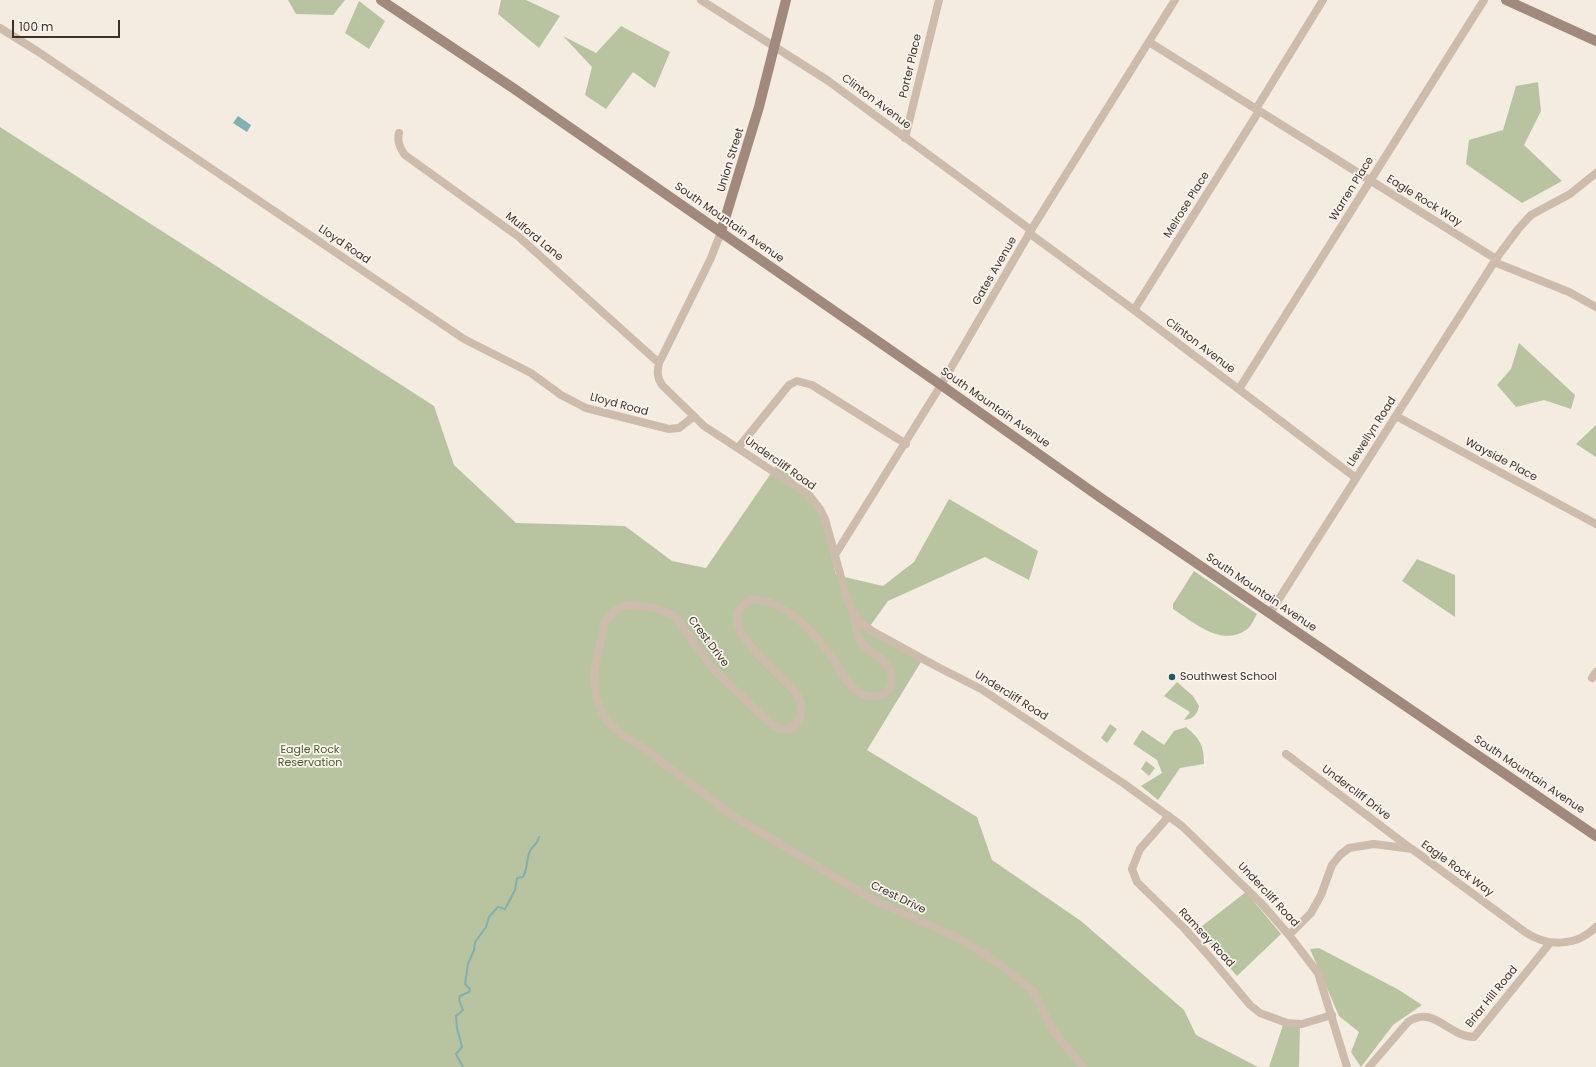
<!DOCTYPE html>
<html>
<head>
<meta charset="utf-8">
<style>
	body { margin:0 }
	#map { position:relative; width:1596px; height:1067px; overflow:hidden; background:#f4ebe1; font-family:Poppins,sans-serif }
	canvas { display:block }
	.scale { position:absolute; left:12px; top:20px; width:108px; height:18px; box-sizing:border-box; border:2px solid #3b302b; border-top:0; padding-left:5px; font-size:12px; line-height:14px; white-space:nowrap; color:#3b302b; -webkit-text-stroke:3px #fbf5ee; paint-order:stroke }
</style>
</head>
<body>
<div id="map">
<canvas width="1596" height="1067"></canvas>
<div class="scale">100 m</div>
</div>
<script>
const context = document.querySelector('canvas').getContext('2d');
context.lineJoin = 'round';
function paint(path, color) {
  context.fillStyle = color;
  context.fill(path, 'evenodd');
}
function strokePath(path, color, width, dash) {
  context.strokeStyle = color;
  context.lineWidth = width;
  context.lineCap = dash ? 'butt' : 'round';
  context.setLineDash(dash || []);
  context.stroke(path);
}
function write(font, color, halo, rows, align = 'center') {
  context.font = font + ' Poppins,sans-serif';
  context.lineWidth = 3.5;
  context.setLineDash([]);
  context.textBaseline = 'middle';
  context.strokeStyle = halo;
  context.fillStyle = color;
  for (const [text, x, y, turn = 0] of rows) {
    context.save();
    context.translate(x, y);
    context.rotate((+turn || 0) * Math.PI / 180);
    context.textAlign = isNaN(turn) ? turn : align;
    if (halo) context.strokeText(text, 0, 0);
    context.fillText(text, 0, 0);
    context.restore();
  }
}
const green = new Path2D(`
	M288,0H345L333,15L296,14Z
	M501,0H526L560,16L539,48L498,14Z
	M359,1L385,21L369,49L345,33Z
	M621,26L670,52L655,88L633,72L606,109L585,95L592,67L563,36L596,53Z
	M1538,82L1541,111L1524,145L1562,181L1522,203L1466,164L1469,140L1503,130L1516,86Z
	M0,127L434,406L454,465L516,523L625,526L672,561L706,568L778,463L821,509L836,575L883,586L914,562L949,499L1038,551L1029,580L985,557L888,601L870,626L924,657L867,750L977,817L992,860L1081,921L1184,1010L1196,1035L1258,1067H0Z
	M1519,343L1575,395L1571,409L1544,400L1516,407L1497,385L1511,369Z
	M1596,425V457L1576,444Z
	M1417,559L1455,575V617L1402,581Z
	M1194,571L1257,614C1254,619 1251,627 1246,630C1221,647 1195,623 1173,609V604Z
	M1177,682L1193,696L1199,706C1197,715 1193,719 1184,720L1190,712L1164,696Z
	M1110,724L1117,729L1107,743L1101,738Z
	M1186,727C1200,739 1204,745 1204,764L1180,768L1158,800L1141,786L1162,773L1157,760L1133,744L1142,730L1164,745L1174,731Z
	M1146,761L1155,768L1149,776L1141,769Z
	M1246,892L1281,934L1237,976L1197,930Z
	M1319,948L1399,990L1422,1005L1393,1025L1361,1067L1351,1052L1359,1032L1339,1016L1310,949Z
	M1283,1025L1300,1026L1299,1067H1269Z`);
const water = new Path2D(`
	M238,116L251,125L247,132L233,123Z`);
const stream = new Path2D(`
	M463,1067L456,1054L462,1047L457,1028L456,1016L463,1010L459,1000L460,996L469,992L470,989L465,984L468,964L474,950L475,942L486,927L489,917L498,907L505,909L515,890L517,878L523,877C528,868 526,860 530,851C532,846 538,844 539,837`);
const street = new Path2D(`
	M701,0L827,80L1031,230
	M0,28L37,51L464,339L531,373L561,395L586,408L669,429L679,428L693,417
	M1149,42L1496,259
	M1256,109L1323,0
	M399,133C397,142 400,148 405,155L519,237L659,363
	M905,138L939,0
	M721,232L711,258L659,363C657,372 657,378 662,385L704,426L809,495L820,509L825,519L847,599L855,618L872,631L934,665L981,689L1123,783L1182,826L1261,903L1289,935L1318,973L1347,1067
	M1029,233L1134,310L1356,478
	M1494,262L1569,292L1596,307
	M1134,310L1259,111
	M1239,389L1484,0
	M1396,416L1596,524
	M738,448L789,385L797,381L812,385L906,444
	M835,555L941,385L1033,227L1175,0
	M1270,613L1498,256L1519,228L1531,215L1570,194L1596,173
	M855,618C856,624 856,633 859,639C867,654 888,657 891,674C896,696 872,702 857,691C846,683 842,672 835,662C817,635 787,601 752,599C704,622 787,676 798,696C808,715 792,741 771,724L712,668L675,616L655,608L627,605L617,609L605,622L594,671L596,698L604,717L616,730L646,750L732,815L872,899L960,939L998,963L1033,991L1054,1032L1083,1067
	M1592,678L1596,672
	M1286,754L1410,848
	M1169,816L1140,849L1132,869L1137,882L1184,928L1209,956L1250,1005L1260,1013L1287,1023L1302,1024L1332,1015
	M1289,935L1311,913L1321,895L1332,865L1340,855L1349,848L1374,844L1412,849L1525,932C1547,947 1576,947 1596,927
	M1369,1067L1408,1022C1433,1004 1449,1037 1474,1037L1550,943`);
const secondary = new Path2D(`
	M381,0L513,88L941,385L1101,498L1596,836
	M1506,0L1596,41
	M721,232L759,107L786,0`);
const markers = [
	[1172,677,4,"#1f5a5e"]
];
const streetNames = [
	["Porter Place",911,66,-77],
	["Clinton Avenue",876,102,37],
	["Union Street",731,160,-73],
	["Warren Place",1352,189,-58],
	["Eagle Rock Way",1424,201,32],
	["Melrose Place",1187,205,-58],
	["South Mountain Avenue",729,223,35],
	["Mulford Lane",534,237,39],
	["Lloyd Road",344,245,34],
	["Gates Avenue",995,271,-60],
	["Clinton Avenue",1200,346,37],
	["Lloyd Road",619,405,15],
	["South Mountain Avenue",995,408,35],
	["Llewellyn Road",1372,432,-57],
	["Wayside Place",1501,460,28],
	["Undercliff Road",780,464,35],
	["South Mountain Avenue",1261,593,34],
	["Crest Drive",708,642,53],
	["Undercliff Road",1011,696,32],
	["South Mountain Avenue",1529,775,34],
	["Undercliff Drive",1356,793,37],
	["Eagle Rock Way",1457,869,36],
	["Undercliff Road",1268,895,47],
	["Crest Drive",898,898,26],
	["Ramsey Road",1206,938,47],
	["Briar Hill Road",1492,997,-51]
];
const poiNames = [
	["Southwest School",1180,677]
];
const parkNames = [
	["Eagle Rock",310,750],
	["Reservation",310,763]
];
paint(green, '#b8c4a0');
paint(water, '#7fb0b2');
strokePath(stream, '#7fb0b2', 2);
strokePath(street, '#cdbbac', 8);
strokePath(secondary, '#a18a7d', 10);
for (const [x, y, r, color] of markers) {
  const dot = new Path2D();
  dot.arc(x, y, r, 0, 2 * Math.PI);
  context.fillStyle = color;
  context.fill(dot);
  strokePath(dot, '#fbf5ee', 1.5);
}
write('11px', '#3b302b', '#fbf5ee', streetNames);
write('11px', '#3b302b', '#fbf5ee', poiNames, 'left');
write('11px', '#4a5a2e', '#fbf5ee', parkNames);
</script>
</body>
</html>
